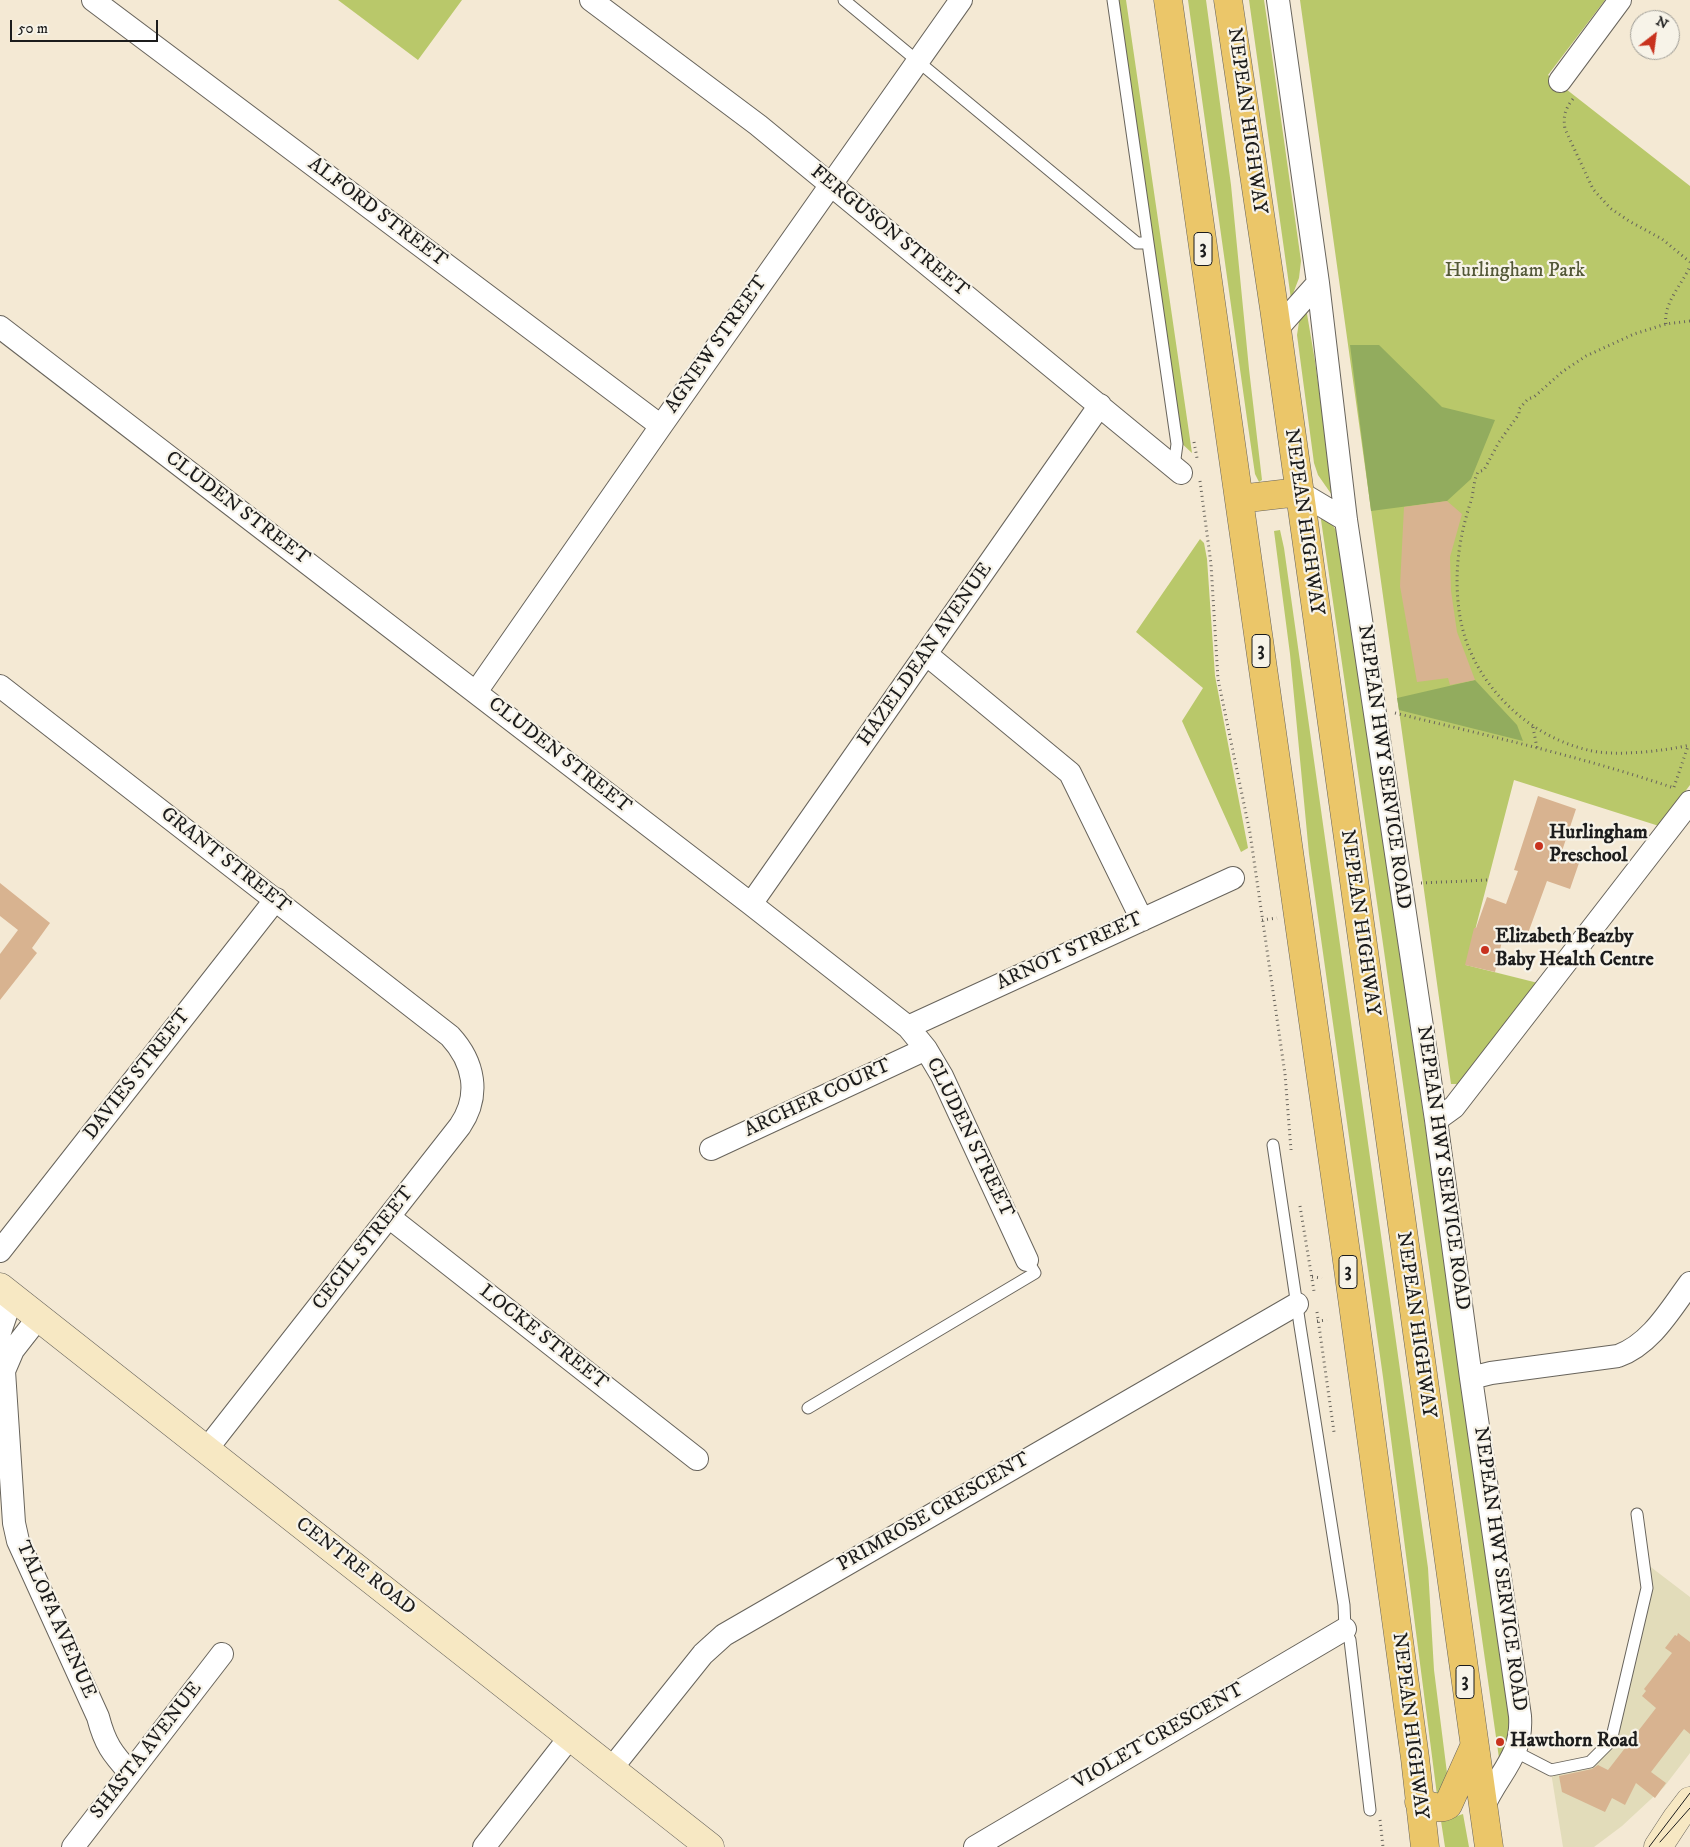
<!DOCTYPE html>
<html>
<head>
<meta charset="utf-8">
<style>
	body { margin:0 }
	#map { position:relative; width:1690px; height:1847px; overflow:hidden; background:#f4e9d4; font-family:"IM FELL DW Pica",serif }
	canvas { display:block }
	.north { position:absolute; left:1630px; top:10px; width:50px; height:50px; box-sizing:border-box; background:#f7f3e8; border:1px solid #9f9d96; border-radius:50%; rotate:30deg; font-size:14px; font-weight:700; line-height:20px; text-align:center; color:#1c1c1c }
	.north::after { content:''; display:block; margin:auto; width:18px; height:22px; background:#c8321e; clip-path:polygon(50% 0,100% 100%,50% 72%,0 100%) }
	.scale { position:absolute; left:10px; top:20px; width:148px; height:22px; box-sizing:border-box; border:2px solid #1c1c1c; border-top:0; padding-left:6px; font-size:15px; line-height:18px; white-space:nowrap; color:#1c1c1c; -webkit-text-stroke:4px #f7f3e8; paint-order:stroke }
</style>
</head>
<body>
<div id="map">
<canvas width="1690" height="1847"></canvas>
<div class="north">N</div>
<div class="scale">50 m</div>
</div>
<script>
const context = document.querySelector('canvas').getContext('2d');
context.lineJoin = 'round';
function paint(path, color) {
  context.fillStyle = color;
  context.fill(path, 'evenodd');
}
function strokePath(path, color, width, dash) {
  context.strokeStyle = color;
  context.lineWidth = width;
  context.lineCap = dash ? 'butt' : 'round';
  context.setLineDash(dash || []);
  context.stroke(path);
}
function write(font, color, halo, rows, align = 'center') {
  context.font = font + ' "IM FELL DW Pica",serif';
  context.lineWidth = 4.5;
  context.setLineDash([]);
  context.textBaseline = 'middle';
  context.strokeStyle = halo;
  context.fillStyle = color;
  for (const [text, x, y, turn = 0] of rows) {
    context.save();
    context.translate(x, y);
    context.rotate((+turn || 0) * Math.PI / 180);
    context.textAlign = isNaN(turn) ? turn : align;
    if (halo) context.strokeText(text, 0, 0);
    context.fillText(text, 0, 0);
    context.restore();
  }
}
const built = new Path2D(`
	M1639,1558L1690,1597V1753L1664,1787L1622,1826L1594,1847H1563L1550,1766L1586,1758L1601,1747L1607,1739L1643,1589Z`);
const green = new Path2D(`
	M338,0H462L418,60Z
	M1112,0H1126L1192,453L1179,441Z
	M1188,0H1206L1231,185L1249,369L1262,480L1259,482L1255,474L1248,426Z
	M1249,0H1264L1267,20L1301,261L1299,278L1291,299Z
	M1300,0H1605L1548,75L1690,186V785L1659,826L1514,780L1466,965L1538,983L1459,1084H1451Z
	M1306,308L1315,361L1334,498L1318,475L1314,463L1297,335L1299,322Z
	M1320,513L1330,521L1337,532L1512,1712L1511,1743L1500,1765L1382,937Z
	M1280,530L1284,548L1428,1568L1434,1670L1447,1773L1446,1785L1437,1795L1383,1377L1309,854L1290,654L1274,531Z
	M1200,539L1204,543L1207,559L1215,676L1248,848L1241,852L1182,721L1203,688L1136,632Z
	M1463,1814L1469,1847H1445L1441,1821Z`);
const forest = new Path2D(`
	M1350,345H1379L1442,407L1495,420L1471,479L1447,501L1371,511Z
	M1475,680L1517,725L1523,741L1399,710L1397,698Z`);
const building = new Path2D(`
	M1447,501L1462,514L1450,557L1451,591L1457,632L1475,680L1450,685L1448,678L1417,682L1400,586L1404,507Z
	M1538,796L1576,809L1560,857L1579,863L1570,889L1547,881L1527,936L1505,928L1495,972L1465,965L1474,928H1476L1487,897L1506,904L1518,871L1514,870Z
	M0,883L50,923L32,948L37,953L0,1000V954L18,930L0,916Z
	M1678,1633L1690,1642V1734L1684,1729L1651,1772L1666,1783L1655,1798L1636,1783L1625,1805L1612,1798L1605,1812L1562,1792L1559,1776L1592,1769L1598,1765L1608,1770L1656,1708L1642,1696L1646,1691L1644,1689L1672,1653L1665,1648L1675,1635L1677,1636Z`);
const path = new Path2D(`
	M1573,99C1565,109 1563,116 1565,129L1593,189L1610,208L1629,221L1662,239L1690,262
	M1690,321L1666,324L1634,334L1586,356L1562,372L1534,397L1528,399L1519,409V414L1499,442L1484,470L1478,472C1473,482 1474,491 1471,501C1459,537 1454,572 1459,610C1467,677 1523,735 1588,750C1614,757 1664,751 1690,745
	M1666,324C1663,303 1682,285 1690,266
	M1194,442L1197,458
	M1200,481L1211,564L1218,679L1250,833L1285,1074L1291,1150
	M1395,713C1489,736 1583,757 1674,788
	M1533,727L1537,748
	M1674,787L1688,746
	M1421,883L1488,880
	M1262,920L1277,918
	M1300,1206L1314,1291
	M1312,1277L1322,1278
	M1317,1312L1334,1432
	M1317,1321L1327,1320
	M1380,1820L1383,1847`);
const service = new Path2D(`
	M844,0L1137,243H1147
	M1113,0L1177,444L1174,466
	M1273,1145L1300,1326L1344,1605L1345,1629L1350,1640L1370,1810
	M808,1408L1035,1273L1027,1260
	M1516,1752L1551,1770L1590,1762L1611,1741L1647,1588L1637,1514`);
const minor = new Path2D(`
	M93,0L661,426
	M591,0L758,125L1181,473
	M1278,0L1318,283L1346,520L1436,1120L1471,1378L1520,1716C1523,1757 1498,1773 1483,1808
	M1560,81L1620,0
	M0,327L751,904L908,1027L926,1049L942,1076L1027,1260
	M1277,329L1318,283
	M1299,492L1346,520
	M926,654L1070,773L1142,920
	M0,686L450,1036C474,1062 481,1095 460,1126L206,1450
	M476,692L661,426L961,0
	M751,904L1100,405
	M908,1027L1233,878
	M1436,1120L1454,1107L1690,802
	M711,1149L926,1049
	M389,1217L697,1459
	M0,1251L276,899
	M0,1332L12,1297
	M0,1343L4,1371L14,1523L18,1541L98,1717C105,1744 112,1753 130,1773
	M4,1371L13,1350L38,1318
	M1471,1378L1491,1373L1618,1356C1651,1344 1670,1310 1690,1283
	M611,1769L703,1654L724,1635L1297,1304
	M73,1847L222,1654
	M484,1847L570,1737
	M975,1847L1345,1629`);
const secondary = new Path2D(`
	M0,1287L710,1847
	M1658,1847L1677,1818L1690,1801`);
const trunk = new Path2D(`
	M1168,0L1345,1246L1415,1758L1425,1847
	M1228,0L1274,308L1489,1847
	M1239,499L1299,492
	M1419,1802C1428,1805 1439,1811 1448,1805L1474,1747`);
const tram = new Path2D(`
	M1660,1842L1690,1808
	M1649,1847L1690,1793`);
const markers = [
	[1539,846,5,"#c8321e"],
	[1485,950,5,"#c8321e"],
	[1500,1742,5,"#c8321e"]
];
const shields = [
	[1203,249,18],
	[1261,651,18],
	[1348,1272,18],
	[1465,1682,18]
];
const shieldNames = [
	["3",1203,249],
	["3",1261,651],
	["3",1348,1272],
	["3",1465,1682]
];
const streetNames = [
	["NEPEAN HIGHWAY",1246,121,82],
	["ALFORD STREET",377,213,37],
	["FERGUSON STREET",889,232,39],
	["AGNEW STREET",717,345,-55],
	["CLUDEN STREET",237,509,37],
	["NEPEAN HIGHWAY",1303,522,82],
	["HAZELDEAN AVENUE",926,655,-55],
	["CLUDEN STREET",559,756,38],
	["NEPEAN HWY SERVICE ROAD",1383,767,82],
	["GRANT STREET",225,861,38],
	["NEPEAN HIGHWAY",1359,923,82],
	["ARNOT STREET",1070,952,-25],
	["DAVIES STREET",138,1075,-52],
	["ARCHER COURT",818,1099,-25],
	["CLUDEN STREET",969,1138,64],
	["NEPEAN HWY SERVICE ROAD",1442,1168,82],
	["CECIL STREET",364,1249,-52],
	["NEPEAN HIGHWAY",1415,1325,82],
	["LOCKE STREET",543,1338,38],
	["PRIMROSE CRESCENT",934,1513,-30],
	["CENTRE ROAD",355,1567,38],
	["NEPEAN HWY SERVICE ROAD",1499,1569,82],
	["TALOFA AVENUE",55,1620,66],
	["NEPEAN HIGHWAY",1409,1726,83],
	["VIOLET CRESCENT",1159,1737,-30],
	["SHASTA AVENUE",147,1751,-52]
];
const parkNames = [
	["Hurlingham Park",1515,272]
];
const poiNames = [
	["Hurlingham",1549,834],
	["Preschool",1549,857],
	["Elizabeth Beazby",1495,938],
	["Baby Health Centre",1495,961],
	["Hawthorn Road",1510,1742]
];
paint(built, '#e2dcba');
paint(green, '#b9c86a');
paint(forest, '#92ac5e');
paint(building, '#d8b390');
strokePath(service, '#68645c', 13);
strokePath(minor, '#68645c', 24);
strokePath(secondary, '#68645c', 29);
strokePath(trunk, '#68645c', 29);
strokePath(path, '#68645c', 3, [1, 4]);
strokePath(service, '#fff', 11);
strokePath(minor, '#fff', 22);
strokePath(secondary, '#f7e8c3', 28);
strokePath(trunk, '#ebc669', 28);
strokePath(tram, '#1c1c1c', 1);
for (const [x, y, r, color] of markers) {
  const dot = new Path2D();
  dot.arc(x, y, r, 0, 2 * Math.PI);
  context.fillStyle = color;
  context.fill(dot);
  strokePath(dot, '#f7f3e8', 2);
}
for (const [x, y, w] of shields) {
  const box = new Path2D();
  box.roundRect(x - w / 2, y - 16.5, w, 33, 4);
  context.fillStyle = '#f7f3e8';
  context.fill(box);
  strokePath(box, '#1c1c1c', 1);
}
write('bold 19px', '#1c1c1c', null, shieldNames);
write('20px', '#1c1c1c', '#f7f3e8', streetNames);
write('20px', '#535837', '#f7f3e8', parkNames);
write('bold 20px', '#1c1c1c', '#f7f3e8', poiNames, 'left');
</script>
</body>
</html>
